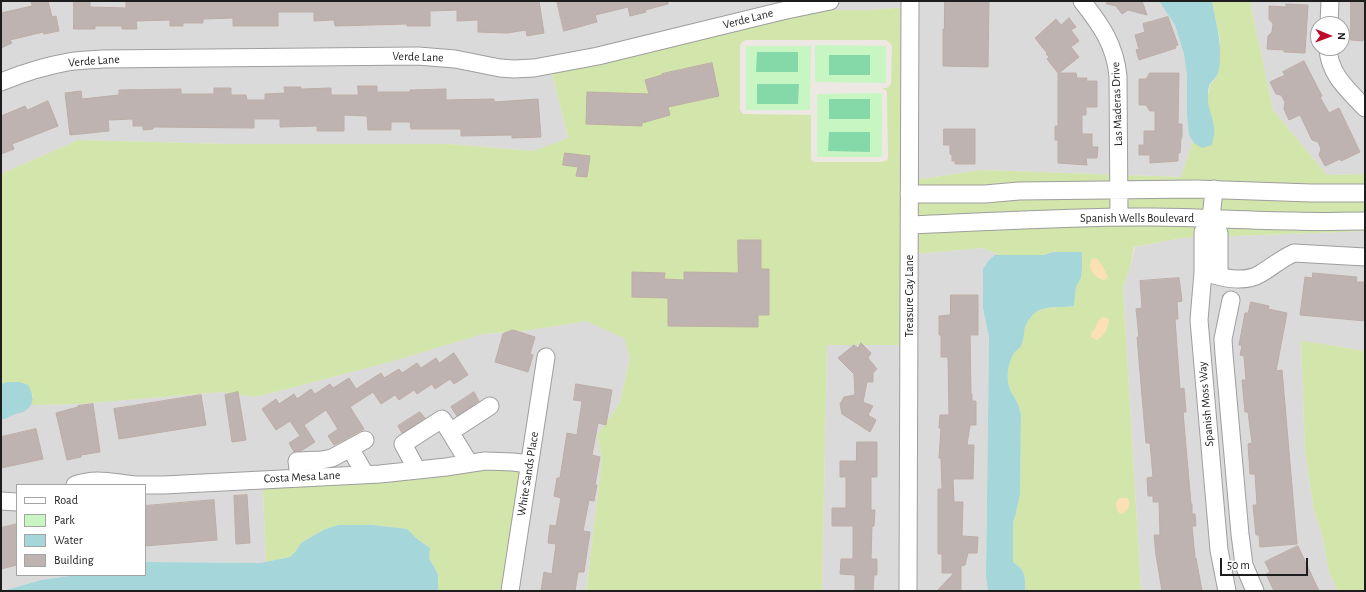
<!DOCTYPE html>
<html>
<head>
<meta charset="utf-8">
<style>
	body { margin:0 }
	#map { position:relative; width:1366px; height:592px; overflow:hidden; background:#ede8e3; font-family:"Alegreya Sans",sans-serif }
	canvas { display:block }
	.frame { position:absolute; inset:0; border:2px solid #1d1d1d; pointer-events:none }
	.legend { position:absolute; left:16px; top:484px; width:130px; height:92px; box-sizing:border-box; background:#fff; border:1px solid #a5a5a5; margin:0; padding:5px 7px; list-style:none; font-size:12px; color:#1d1d1d }
	.legend li { display:flex; align-items:center; gap:8px; height:20px }
	.legend b { width:20px; border:1px solid #a5a5a5 }
	.north { position:absolute; left:1310px; top:16px; width:40px; height:40px; box-sizing:border-box; background:#fff; border:1px solid #a5a5a5; border-radius:50%; rotate:91deg; font-size:11px; font-weight:700; line-height:16px; text-align:center; color:#1d1d1d }
	.north::after { content:''; display:block; margin:auto; width:14px; height:18px; background:#bf0b2b; clip-path:polygon(50% 0,100% 100%,50% 72%,0 100%) }
	.scale { position:absolute; left:1220px; top:558px; width:88px; height:18px; box-sizing:border-box; border:2px solid #1d1d1d; border-top:0; padding-left:5px; font-size:12px; line-height:14px; white-space:nowrap; color:#1d1d1d; -webkit-text-stroke:3px #fff; paint-order:stroke }
</style>
</head>
<body>
<div id="map">
<canvas width="1366" height="592"></canvas>
<div class="frame"></div>
<ul class="legend">
<li><b style="height:5px;background:#fff"></b>Road</li>
<li><b style="height:11px;background:#c7f6c2"></b>Park</li>
<li><b style="height:11px;background:#a5d6d9"></b>Water</li>
<li><b style="height:11px;background:#beb3b0"></b>Building</li>
</ul>
<div class="north">N</div>
<div class="scale">50 m</div>
</div>
<script>
const context = document.querySelector('canvas').getContext('2d');
context.lineJoin = 'round';
function paint(path, color) {
  context.fillStyle = color;
  context.fill(path, 'evenodd');
}
function strokePath(path, color, width, dash) {
  context.strokeStyle = color;
  context.lineWidth = width;
  context.lineCap = dash ? 'butt' : 'round';
  context.setLineDash(dash || []);
  context.stroke(path);
}
function write(font, color, halo, rows, align = 'center') {
  context.font = font + ' "Alegreya Sans",sans-serif';
  context.lineWidth = 4;
  context.setLineDash([]);
  context.textBaseline = 'middle';
  context.strokeStyle = halo;
  context.fillStyle = color;
  for (const [text, x, y, turn = 0] of rows) {
    context.save();
    context.translate(x, y);
    context.rotate((+turn || 0) * Math.PI / 180);
    context.textAlign = isNaN(turn) ? turn : align;
    if (halo) context.strokeText(text, 0, 0);
    context.fillText(text, 0, 0);
    context.restore();
  }
}
const residential = new Path2D(`
	M1,1H1159L1175,24L1184,54L1187,77V116L1189,135L1193,141L1181,177L981,170L909,181L907,7L871,10L552,73L568,139L534,151L449,144H227L78,140L1,174Z
	M1251,1H1365V174L1327,175L1273,110L1251,6ZM1318,24H1342V48H1318Z
	M1365,231V351L1330,345L1301,342L1305,452L1308,471L1314,511L1322,534L1329,572L1338,591H1141L1123,287L1130,268L1135,247L1182,238Z
	M983,248L999,255H995L988,261L983,269V308L989,338L986,576L988,591H822L827,345H910L911,254Z
	M586,321L625,338L630,357L620,403L597,435L602,460L586,591H510L263,490L266,562L260,563L145,562V485H17V575H76L41,580L1,591V420L5,419L13,414L25,411L31,405L80,404L222,392L256,397L390,362L483,334L524,331Z`);
const grass = new Path2D(`
	M1212,1H1251V6L1273,110L1327,175L1365,174V231L1182,238L1134,247L1130,268L1123,287L1141,591H1025C1025,576 1026,571 1013,562V523L1016,513L1020,494L1021,416C1020,413 1020,409 1019,407C1016,397 1009,392 1008,382C1007,371 1009,360 1015,352C1017,350 1020,348 1021,346C1025,339 1023,331 1026,325C1037,302 1054,309 1074,306L1076,286L1081,278L1082,269L1081,252H1053L1044,255H999L983,248L911,254L910,345H827L822,591H586L602,460L597,435L620,403L630,357L624,338L586,321L524,331L483,334L390,362L256,397L222,392L80,404L31,405L33,395L7,382L1,384V174L78,140L227,144H449L534,151L568,138L552,73L818,10H871L907,7L909,181L981,170L1181,177L1193,141L1194,143L1214,126L1208,104V95L1210,85L1216,78L1220,40ZM746,40H886L889,42L892,46L891,83L889,87L886,88H816H882L886,90L887,93L888,157L887,160L882,162H815L812,161L811,158V115L743,114L740,110V46L742,42Z
	M1301,341L1330,345L1365,351V591H1338L1329,572L1322,534L1314,511L1308,471L1305,452Z
	M519,464L522,484L510,591H438V574L429,558L430,547L417,539L407,529L372,525H338L323,530L301,543L296,551L290,557L266,562L263,490L270,486Z`);
const sand = new Path2D(`
	M1096,258C1102,263 1105,270 1108,278L1105,280C1095,279 1086,268 1092,259Z
	M1103,317L1107,318L1109,320C1109,328 1103,338 1096,340L1091,337V333C1097,329 1095,321 1103,317Z
	M1121,498H1127C1132,503 1128,512 1121,514C1115,511 1115,505 1118,499Z`);
const park = new Path2D(`
	M815,45L886,46V83L815,82Z
	M746,46H811L810,110H746Z
	M882,93V157H817V94Z`);
const pitch = new Path2D(`
	M757,52H798V72H756Z
	M829,55H870V75H829Z
	M757,84H799L798,104H757Z
	M829,99H870V119H829Z
	M829,132H870V152L828,151Z`);
const water = new Path2D(`
	M1159,1H1212C1216,23 1223,46 1219,69C1218,76 1214,79 1210,84C1208,87 1208,93 1208,96C1207,107 1213,116 1214,127C1215,133 1213,139 1212,145L1202,148L1194,143L1189,135L1187,116V77L1184,54L1175,25Z
	M1053,252H1082V269L1081,278L1076,287L1074,306C1054,309 1037,302 1026,325C1023,331 1025,339 1021,346C1020,348 1017,350 1015,352C1009,360 1007,371 1008,382C1009,392 1016,397 1019,407C1020,409 1020,413 1021,416L1020,494L1016,513L1013,523V562C1026,571 1025,575 1025,591H988L986,576L989,338L983,308V269L988,261L995,255H1044Z
	M7,382H19L28,385C33,394 36,404 25,411C22,413 17,413 13,415C8,417 6,419 1,420V384Z
	M338,525H372L407,529L417,539L430,548L429,558L438,574V591H2L41,580L76,575H145V562L260,563L290,557L296,551L301,543L323,530Z`);
const building = new Path2D(`
	M31,1H48L52,17L56,16L59,31L44,34L43,32L10,40L12,43L1,48V13L32,6Z
	M74,1H90V7L126,8V1H539L544,33L527,36L526,30L507,33L478,32V20L457,21V10L430,11V26H407V24L335,26L334,20L314,21V12H278V26H233V18L203,19V23H183V26H170V20L136,21L137,29H122V26H95V29H74Z
	M557,1H668V4L645,10L646,12L630,16L628,7L595,15L597,22L564,31Z
	M945,1H989L988,67L943,66V29H944Z
	M1107,1H1142L1147,15L1128,10L1122,14L1116,6L1107,4Z
	M1351,1H1365V39H1363V41L1351,40Z
	M1286,4L1308,5L1305,53L1284,52V50L1267,49L1268,36L1272,32L1273,24L1269,19V6L1286,7Z
	M1168,17L1178,45L1175,46L1176,48L1139,60L1136,50L1139,49L1135,35L1145,32L1143,24Z
	M1069,18L1076,27L1071,30L1079,41L1071,47L1079,57L1059,73H1076L1077,78H1087L1086,81H1097V107H1086V115H1082V134H1092V147H1098L1097,158H1086L1087,165L1058,163V140H1055V126H1058V73L1047,59L1049,57L1046,54L1047,53L1035,38L1056,19L1061,25Z
	M1304,61L1322,96L1320,97L1329,113L1339,108L1360,152L1341,161L1340,159L1325,166L1319,155L1321,149L1318,142L1312,140L1300,115L1289,120L1284,109L1285,102L1281,95L1276,94L1270,82L1285,75L1283,72Z
	M712,63L719,96L668,107L670,115L642,123V126L586,124L587,92L649,94L645,80L662,75V74Z
	M1150,73H1179L1178,124H1182V138H1181L1180,153H1178V161L1150,163V155H1139V145H1144V131H1155V111H1150L1146,105H1139V79H1146Z
	M358,86H377V92H410V90L446,89V100L494,99V102L538,99L541,137L512,138V135L461,136V129H411L410,122H391V130H368L367,116L344,115V131H317V126L280,127V119H254V128L153,127V129L143,130V126H133V119L108,120L109,131L70,135L65,93L81,91L82,99L119,95V90L181,89V94H214V88H231V95H246L247,100H265V94L285,93L284,87H301V89L331,88V95H358Z
	M48,101L58,126L12,144L14,149L1,154V116L25,106L27,110Z
	M944,129H975V164H955V161H952V155L950,154V145H944Z
	M565,153L590,156L587,177L576,176L578,167L563,165Z
	M738,240H761V269H769V315H758V327L668,326V298L632,297V272L665,273L664,279L684,280V272L738,273Z
	M1313,273L1357,277L1356,282H1365V321L1300,315L1305,277L1312,278Z
	M1179,278L1182,301L1177,302L1178,319H1175L1180,389L1184,388L1186,412H1183L1191,504H1192V514H1195L1196,526H1192L1195,558H1196L1202,591H1162L1156,555L1154,535H1160L1159,502H1153V496H1148L1147,478L1153,477L1150,443H1146L1137,337H1139L1136,309L1142,308L1140,281Z
	M951,295H978V335H970L971,394H972V401H976V425H970L967,445H974L973,479H953L954,502H963L962,536L978,537L977,553H968L965,565L961,566V591H937L954,573H942V554H938V489H942L941,458H939L941,428H939L940,415H949L948,357H941V335H939V316L950,315Z
	M1251,302L1269,306L1268,309L1287,313L1276,371L1282,370L1297,544L1260,547L1259,535H1256L1253,505H1257L1255,474H1250L1248,444L1252,443L1248,412H1245L1242,380H1246L1244,356L1240,355L1242,346L1239,345L1245,313H1248Z
	M513,330L535,337L530,354L533,355L528,372L495,362L503,334Z
	M861,343L871,353L868,358L877,369L873,373V382H867L863,402L873,406L868,415L876,420L870,432L842,414L840,404L844,397L855,395L854,374L838,358L854,345L858,348Z
	M454,353L468,375L454,384L450,379L435,389L432,384L417,394L414,390L399,400L395,395L381,404L373,392L350,407L364,429L334,445L328,436L338,429L326,410L304,425L315,442L301,451L294,452L289,443L300,436L290,421L276,430L262,409L276,399L279,404L294,394L297,399L311,389L315,394L330,384L333,388L349,378L356,389L381,373L384,378L399,369L402,373L417,363L421,368L436,358L439,363Z
	M576,384L612,390L606,425L598,423L592,455L600,457L595,485H597L594,501L589,500L583,531L590,532L584,572H578L575,591H541L544,572L552,574L556,544L548,543L550,525L556,526L561,498L554,496L557,478H560L567,433L577,435L582,401L574,400Z
	M238,392L246,440L232,442L225,395Z
	M474,392L479,401L457,416L451,407Z
	M201,395L206,425L119,439L114,409Z
	M93,404L100,452L81,455V457L67,460L56,413L78,407V406Z
	M420,412L425,418L402,433L398,426Z
	M36,429L43,459L1,468V437Z
	M857,442H877V477H871V510H875L874,526H872L871,559H877V575H874L873,591H855V575L840,574L841,559H853V526H832V508H846V477H840V461H856Z
	M247,495L250,543L236,544L234,496Z
	M214,500L217,540L145,546V506Z
	M17,524V565L1,569V528Z
	M1298,546L1319,591H1274L1266,574L1270,572L1265,562Z`);
const minor = new Path2D(`
	M1082,1C1101,25 1115,45 1118,76L1119,217
	M1329,24L1330,1
	M1328,48C1329,74 1348,90 1365,108
	M1,82C23,73 45,66 68,62C79,60 91,60 102,59L418,56L455,59L500,68L514,69L534,68L598,56L782,11L830,1
	M1214,189L1211,219L1203,232V272L1199,320L1219,550L1227,591
	M909,194H985L1019,191L1196,189L1311,193H1365
	M1211,219L1219,233V276
	M909,225C990,222 1071,216 1152,217C1200,217 1248,221 1295,221C1318,222 1342,221 1365,221
	M1203,272C1220,277 1243,284 1260,274C1272,267 1282,258 1294,253L1365,257
	M1231,300L1223,339L1224,354L1240,534L1244,565L1255,591
	M450,432L469,463
	M350,448L365,474
	M417,470L403,444L442,419L450,432L490,406
	M299,477L297,461L322,460L332,458L365,440
	M75,485C97,477 113,483 136,485C145,485 154,485 164,485L380,474L446,467L485,461L513,462L529,464
	M1,501L17,502
	M510,591L546,357
	M908,591L910,1`);
const streetNames = [
	["Verde Lane",748,19,-14],
	["Verde Lane",418,57,2],
	["Verde Lane",94,61,-4],
	["Las Maderas Drive",1117,104,-92],
	["Spanish Wells Boulevard",1137,218],
	["Treasure Cay Lane",909,296,-90],
	["Spanish Moss Way",1206,404,-95],
	["White Sands Place",528,474,-81],
	["Costa Mesa Lane",302,477,-3]
];
paint(residential, '#dbdada');
paint(grass, '#d2e5ab');
paint(sand, '#fbe0b4');
paint(park, '#c7f6c2');
paint(pitch, '#85d9a9');
paint(water, '#a5d6d9');
paint(building, '#beb3b0');
strokePath(building, '#beada6', 1);
strokePath(minor, '#9e9e9e', 19);
strokePath(minor, '#fff', 17);
write('12px', '#1d1d1d', '#fff', streetNames);
</script>
</body>
</html>
